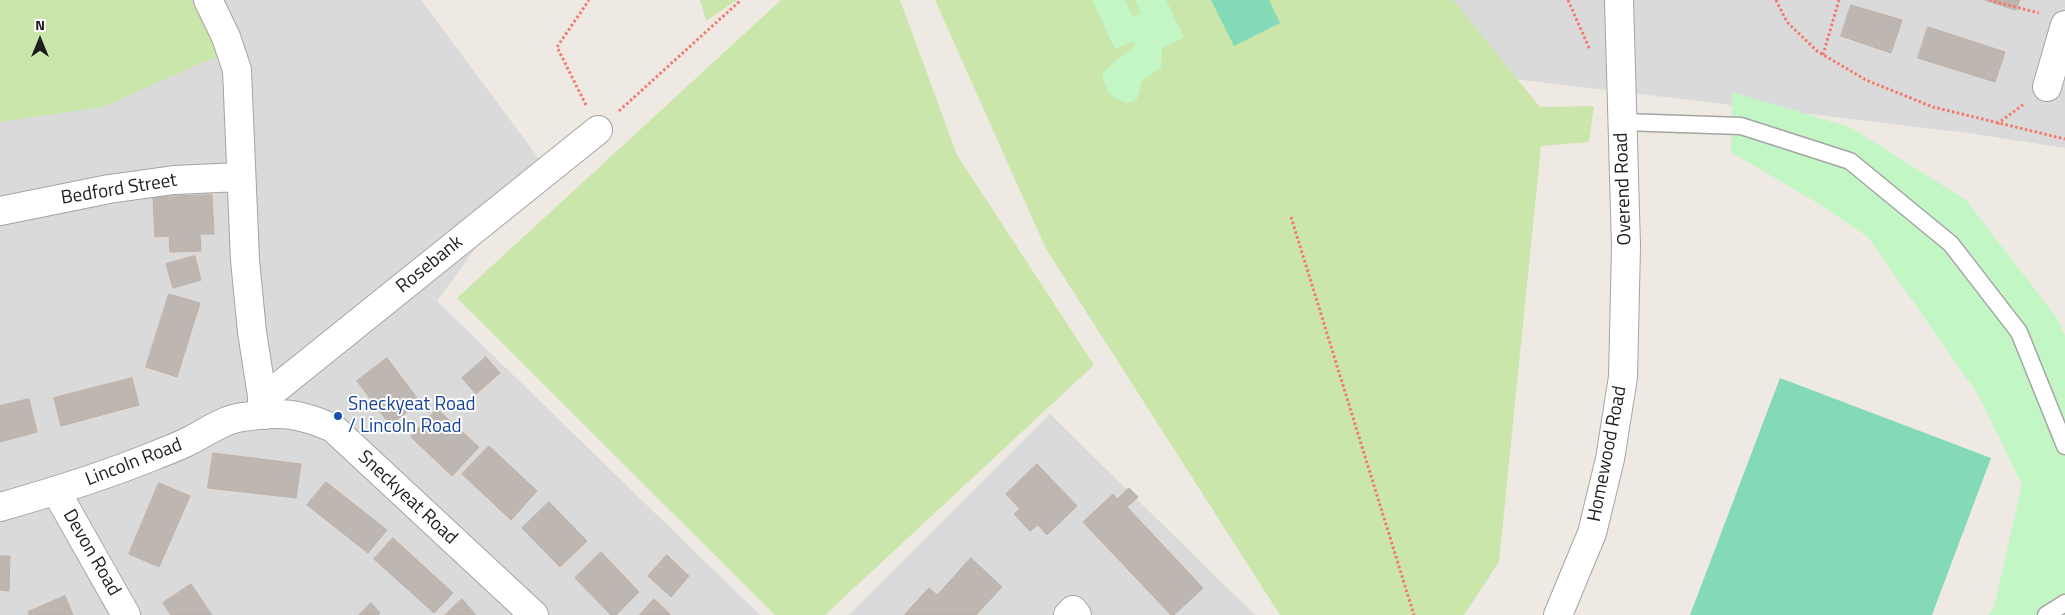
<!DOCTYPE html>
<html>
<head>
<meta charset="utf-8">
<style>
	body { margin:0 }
	#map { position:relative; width:2065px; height:615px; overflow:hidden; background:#eeeae3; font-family:"Titillium Web",sans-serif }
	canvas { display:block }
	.north { position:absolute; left:15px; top:15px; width:50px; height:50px; -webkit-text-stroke:4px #fff; paint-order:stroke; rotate:0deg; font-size:14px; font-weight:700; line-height:20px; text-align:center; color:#1d1d1d }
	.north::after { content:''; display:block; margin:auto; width:18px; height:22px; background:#1d1d1d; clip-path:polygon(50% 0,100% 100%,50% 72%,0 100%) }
</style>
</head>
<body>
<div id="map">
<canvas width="2065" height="615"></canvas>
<div class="north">N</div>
</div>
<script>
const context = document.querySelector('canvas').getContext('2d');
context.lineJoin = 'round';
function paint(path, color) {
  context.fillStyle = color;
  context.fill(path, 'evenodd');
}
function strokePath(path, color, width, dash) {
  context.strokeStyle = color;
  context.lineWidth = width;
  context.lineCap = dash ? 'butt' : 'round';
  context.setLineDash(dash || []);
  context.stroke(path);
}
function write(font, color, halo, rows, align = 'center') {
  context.font = font + ' "Titillium Web",sans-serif';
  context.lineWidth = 4;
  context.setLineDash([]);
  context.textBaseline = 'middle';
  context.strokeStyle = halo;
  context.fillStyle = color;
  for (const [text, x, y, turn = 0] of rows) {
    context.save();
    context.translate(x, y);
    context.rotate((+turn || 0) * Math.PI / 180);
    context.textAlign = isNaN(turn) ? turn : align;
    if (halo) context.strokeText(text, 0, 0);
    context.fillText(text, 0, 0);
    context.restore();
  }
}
const residential = new Path2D(`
	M0,0H421L540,160L437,301L760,615H0Z
	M1430,0H2065V148L1968,133L1454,72Z
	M1050,414L1255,615H849Z`);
const grass = new Path2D(`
	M0,0H191L222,54L103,107L0,122Z
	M700,0H737L706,21Z
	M781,0H900L957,155L1094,365L825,615H775L457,298Z
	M935,0H1453L1540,107L1594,106L1589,142L1541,146L1499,562L1464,615H1280L1046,249Z`);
const park = new Path2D(`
	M1092,0H1125L1133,17L1141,13L1135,0H1166L1184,37L1162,48L1161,67L1142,81L1137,99L1127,103C1108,96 1107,92 1102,73L1135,45L1133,41L1115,49Z
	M1732,92L1850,127L1966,200L2057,318L2065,336V615H1989L1994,607L2022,485L1979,396L1868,237L1819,204L1731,152Z`);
const pitch = new Path2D(`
	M1211,0H1269L1280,23L1234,46Z
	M1780,378L1991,458L1932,615H1690Z`);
const building = new Path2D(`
	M1985,0H2020L2016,10Z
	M1851,5L1902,20L1891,53L1841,36Z
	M1928,27L2005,52L1995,82L1918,58Z
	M212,195L214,234H200L201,251L170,252L169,236L155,237L153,197Z
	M195,256L201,280L173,288L166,264Z
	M169,294L200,303L177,377L146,367Z
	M486,357L500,373L476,394L462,378Z
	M387,358L420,402L390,425L357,381Z
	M132,378L139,405L61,426L54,398Z
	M29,399L37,432L0,442V406Z
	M437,409L479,447L452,476L411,437Z
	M489,446L537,491L511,520L462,474Z
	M213,453L301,464L296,498L208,488Z
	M1037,464L1077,506L1047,535L1038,525L1030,531L1014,514L1020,509L1006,494Z
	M326,482L387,530L368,553L307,505Z
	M159,483L190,496L159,567L129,554Z
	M1129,488L1138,497L1127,507L1203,588L1174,615H1171L1083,522L1113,494L1117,499Z
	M549,502L587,541L560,567L522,528Z
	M393,538L453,593L434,613L374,559Z
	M601,552L639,592L616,615H611L575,578Z
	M667,555L689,576L671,597L648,576Z
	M0,556H10L9,591L0,590Z
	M971,558L1002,587L976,615H904L929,588L937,595Z
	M191,584L212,615H171L163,603Z
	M65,596L73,615H29L28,612Z
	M462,599L476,615H445Z
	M654,599L671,615H640Z
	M371,603L380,613L378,615H359Z`);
const path = new Path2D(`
	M1568,0L1590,50
	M1776,0L1787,22L1817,51L1866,80L1933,107L2065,139
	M1989,0L2039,13
	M1823,55L1839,0
	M586,105L557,47L589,0
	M619,111L741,0
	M1997,124L2024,104
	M1291,217L1414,615`);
const service = new Path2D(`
	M1623,122L1741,126L1850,161L1951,244L2019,332L2065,446
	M2046,615L2065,603`);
const minor = new Path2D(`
	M208,0L226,37L237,70L245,260L252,332L265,415
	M2047,87L2065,25
	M0,211L109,189L174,180L240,177
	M262,400L598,130
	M56,491L126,615
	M0,507C53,492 105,476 156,455C168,450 180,446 191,440C208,431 225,419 243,417C281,411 298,413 333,428L534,615
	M1068,615L1073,610L1077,615`);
const tertiary = new Path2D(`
	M1558,615L1592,533L1610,459L1623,377L1626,246L1619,0`);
const markers = [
	[338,416,5,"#1a4fb4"]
];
const streetNames = [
	["Overend Road",1624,189,-92],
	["Bedford Street",119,190,-9],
	["Rosebank",430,265,-39],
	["Homewood Road",1608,454,-79],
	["Lincoln Road",134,463,-21],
	["Sneckyeat Road",407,498,43],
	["Devon Road",91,553,60]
];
const transitNames = [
	["Sneckyeat Road",348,405],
	["/ Lincoln Road",348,427]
];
paint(residential, '#dbdada');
paint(grass, '#cae6ab');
paint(park, '#c2f7c5');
paint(pitch, '#84dab7');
paint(building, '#beb6b0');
strokePath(building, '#bfb1a6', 1);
strokePath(service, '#a4a4a4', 19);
strokePath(minor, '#a4a4a4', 30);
strokePath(tertiary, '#a4a4a4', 30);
strokePath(path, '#f3796f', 3, [2.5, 2.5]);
strokePath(service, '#fff', 16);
strokePath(minor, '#fff', 28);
strokePath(tertiary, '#fff', 28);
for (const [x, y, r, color] of markers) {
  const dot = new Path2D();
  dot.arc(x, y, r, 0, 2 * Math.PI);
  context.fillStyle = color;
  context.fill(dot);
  strokePath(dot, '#fff', 2);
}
write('19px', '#1d1d1d', '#fff', streetNames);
write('19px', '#164399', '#fff', transitNames, 'left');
</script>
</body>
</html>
